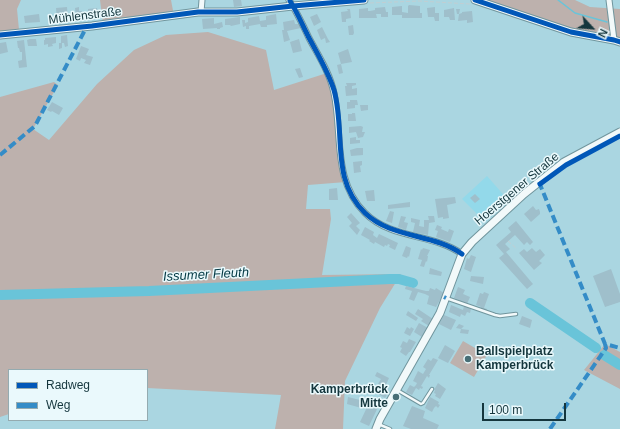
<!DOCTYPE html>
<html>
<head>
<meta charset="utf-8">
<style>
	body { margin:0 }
	#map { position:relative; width:620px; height:429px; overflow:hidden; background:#aad6e1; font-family:Arial,sans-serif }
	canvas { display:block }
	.legend { position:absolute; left:8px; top:369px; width:140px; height:52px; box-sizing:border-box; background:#eaf9fc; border:1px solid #94abb0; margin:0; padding:5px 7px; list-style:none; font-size:12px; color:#14363d }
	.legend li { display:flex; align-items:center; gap:8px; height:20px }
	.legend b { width:20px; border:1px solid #94abb0 }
	.north { position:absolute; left:572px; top:8px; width:40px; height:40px; -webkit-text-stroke:3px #eaf9fc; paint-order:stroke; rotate:116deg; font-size:11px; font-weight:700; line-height:16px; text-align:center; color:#14363d }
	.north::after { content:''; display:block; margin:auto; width:14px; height:18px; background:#14363d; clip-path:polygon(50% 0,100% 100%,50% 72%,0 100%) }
	.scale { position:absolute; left:482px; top:403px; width:84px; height:18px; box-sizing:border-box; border:2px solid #14363d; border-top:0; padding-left:5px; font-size:12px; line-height:14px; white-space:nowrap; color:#14363d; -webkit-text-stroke:3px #eaf9fc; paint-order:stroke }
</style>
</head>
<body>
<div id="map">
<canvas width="620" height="429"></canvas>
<ul class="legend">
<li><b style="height:5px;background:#0057b8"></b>Radweg</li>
<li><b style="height:5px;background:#348cc7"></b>Weg</li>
</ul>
<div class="north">N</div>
<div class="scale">100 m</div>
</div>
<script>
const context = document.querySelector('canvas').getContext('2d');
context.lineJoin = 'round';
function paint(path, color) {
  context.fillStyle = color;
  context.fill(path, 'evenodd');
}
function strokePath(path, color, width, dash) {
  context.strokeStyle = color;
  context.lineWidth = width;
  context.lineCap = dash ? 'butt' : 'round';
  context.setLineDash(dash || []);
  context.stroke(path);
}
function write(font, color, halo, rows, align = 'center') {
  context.font = font + ' Arial,sans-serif';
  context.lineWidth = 3;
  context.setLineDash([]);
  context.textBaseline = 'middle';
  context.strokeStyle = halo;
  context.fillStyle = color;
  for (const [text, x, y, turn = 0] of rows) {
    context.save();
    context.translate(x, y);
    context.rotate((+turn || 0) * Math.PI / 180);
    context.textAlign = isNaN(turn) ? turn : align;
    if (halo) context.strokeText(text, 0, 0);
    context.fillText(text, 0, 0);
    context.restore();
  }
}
const built = new Path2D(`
	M487,176L509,201L485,222L462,199Z`);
const green = new Path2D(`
	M0,0H21L17,9L19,30L0,32Z
	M100,0H171L174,16L103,24Z
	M482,0H575L590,7L620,9V42L571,32Z
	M208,32L266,50L274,90L327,73L334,91L346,182L308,185L306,209H330L331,219L322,275L401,274L380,308L345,381L343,429H275L281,395L147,388V370H9V414L0,417V97L54,82L58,85L33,129L49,140L97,84L134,50L166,35Z
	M463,341L487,355L474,377L450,363Z
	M605,344L620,352V389L584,370Z`);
const stream = new Path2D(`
	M558,0L575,13L607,22`);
const river = new Path2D(`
	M0,295L149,291L390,279H399L413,283
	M530,303L596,348
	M604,355L620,365`);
const building = new Path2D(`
	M233,0H241L242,6L234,7Z
	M409,5L420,6V13H422V18H402V15H392V7L402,6V12L408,13V6Z
	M67,7L68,19L57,20L56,8Z
	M79,7V11H82L83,17L76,18L75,8Z
	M385,7L386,12H388V17H381V14H376L377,18H359V9L368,8V11H370L375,10V8Z
	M435,7V13H439V21H435L434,17H428L427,8Z
	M97,8L98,16H92V14H88V9Z
	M454,8L455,20H450L449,17H444V10Z
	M347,9H350L351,18L346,19V22H342L341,12L348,11Z
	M456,9H460L459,14L462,13V12L472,11L473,22L467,23V20L458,21L459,14H457Z
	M39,14L40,22L25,23L24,16Z
	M276,14L277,24L267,25V27H261L260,24L249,26V29H246V26L243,27L242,20H245V23L248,22V18L259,16L260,21L266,20V16Z
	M317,14L321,22L314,26L310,17Z
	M240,17V24L231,26L230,25H225V19Z
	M214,18V24L222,22L223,27L220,28V29H217V28L203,29L202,19Z
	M294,20L295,24H299L301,28L287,31L290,40L284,42L282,30H284L283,22Z
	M353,25L354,33L353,35H349L348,26Z
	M322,27L328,39L330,42L326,43L325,38L321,40L317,30Z
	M67,35L68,46L65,47L64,43H62V48L59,49V43H61V36Z
	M56,37V43L52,44L53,46L48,47V44L44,45V40H45V38Z
	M30,39H36L37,46H28L27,40Z
	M299,39L302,51L293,53L290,42Z
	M24,40L27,67L19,68L18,61L22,60V52H20L19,48H18L17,41Z
	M6,42L8,52L0,54V43Z
	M81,46L89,49L86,55L93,57L90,65L84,63L86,60L81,58L80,61L76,59Z
	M348,49L352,62L341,64L338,53Z
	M341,64L343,73L339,74L337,65Z
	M300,68L303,77L299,78L295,69Z
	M346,83H356V85L352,86V89L357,88V95L346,96L345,86H347Z
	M350,100H357L358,105H355V108L347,109V102H350Z
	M52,102L63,108L59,115L52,111L51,112L47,110Z
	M360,105H368V110L361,111Z
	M352,113H355L356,121H348V114H352Z
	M361,126L363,127L362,132H365L363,137L358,138L356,132L349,133V127Z
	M356,137V140H360V143L350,144V138Z
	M357,148H363V155L351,156L350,150Z
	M362,161V165L360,166L361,172L354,173L353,162Z
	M337,188L338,200H329V189Z
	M374,190L375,201H367L365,191Z
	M475,194L480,199L475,203L470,198Z
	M455,197L456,203L447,205L449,218L443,219V217L438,218L435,199Z
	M410,202V207L388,209V205Z
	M533,206L536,210L539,209L540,212V214L531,222L524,214Z
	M390,211L394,212L392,223L386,221Z
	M351,213L360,223L356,226L360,230L357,235L349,226L352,223L347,217Z
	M401,216L406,217L404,222L408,223L406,230L398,227Z
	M428,216H434L435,222L429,223L428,235L413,232L415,223L411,222V218L420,220L419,226L424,227V220H429Z
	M516,221L533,242L530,245L527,242L524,245L515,235L505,244L510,249L506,252L533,284L527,289L499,258L504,254L496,245L511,232L508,228Z
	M437,225L442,227L441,229L448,232L449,229L454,231L450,242L436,237L438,231L435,230Z
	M365,227L374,232L373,235L377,238L379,234L398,243L395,250L389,247L390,245L388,244L387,246L385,245L384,247L375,242L374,244L369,241L370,240L361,235Z
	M406,246L411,248L409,257L408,256L407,258L402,256Z
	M423,248L430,250L427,256H428L427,262L426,261L424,267L420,266L422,260L418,259L421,249L422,250Z
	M532,248L536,252L540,249L545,255L539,261L542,263L534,270L519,253L524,249L527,252Z
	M471,255L476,257L471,272L464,269L467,258L469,259Z
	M430,268L442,272L441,276L429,274Z
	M611,269L620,294V302L605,307L593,276Z
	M471,276L484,277L483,284L470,281Z
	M406,286L426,291H429L430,288L435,290L436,288L444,293L436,307L427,304L429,296L425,294L418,292L414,301L409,299L412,291L405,289Z
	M458,287L465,290L463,294L470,297L467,304L454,298Z
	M484,292L489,294L484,308L487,309L486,311L480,309L481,307L476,305L480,293L483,294Z
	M451,305L463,310L464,306L471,309L470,313L467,312L465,316L461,314L460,317L449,312Z
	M418,309L433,319L429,326L421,321L423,319L415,314Z
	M408,311L418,318L416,321L406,315Z
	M444,315L456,320L451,330L439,324Z
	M522,316L532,320L530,328L519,324Z
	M419,323L428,328L422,337L414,332Z
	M459,324L464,326L461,329L469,330L468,334L460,333L461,329L456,328Z
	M407,327L410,329L411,327L414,329L410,336L404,333Z
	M409,339L416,342L410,352H409L406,356L400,352L402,348L400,347L403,341L407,343Z
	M445,345L455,351L448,363L438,358Z
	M433,358L438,360L429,375H430L429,378L427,376L421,386L423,387L422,389L420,388L419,390L416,388L412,395L406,392L410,385L414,387L416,385L417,383L413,381L418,371L423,374L426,369L423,367L428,359L431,361Z
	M377,372L389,378L385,387L378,384L381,379L375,376Z
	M438,383L446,389L440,399L435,396L436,394L434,393L435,390H434Z
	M381,389L388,393L385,398L378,394Z
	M348,397L360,400L359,404L366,405L365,409L347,404Z
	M430,397L439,402L438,404L440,405L438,408L436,406L434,408L432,412L425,408Z
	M370,401L379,405L369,426L360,422Z
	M412,406L425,411L423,418L439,425L437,429H411L403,426Z`);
const path = new Path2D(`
	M370,3L419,1L470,4
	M508,241L517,249`);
const lane = new Path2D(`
	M446,298L495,315L500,316L516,314
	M397,390L421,404L423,403L432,389
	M378,424L390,429`);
const street = new Path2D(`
	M289,0C297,12 303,25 309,38C318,55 330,73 334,93C343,134 332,180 365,213C392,240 433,233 462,254
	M609,0L614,40
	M201,12L202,0`);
const secondary = new Path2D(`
	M475,0L571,32L614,40L620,42
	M0,35L92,26L198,12H237L293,6L364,0
	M376,429L380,419L440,313L462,254L472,242L524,194L564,162L620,132`);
const quiet = new Path2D(`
	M0,155L35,126L87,26
	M539,182L605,344L620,348
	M444,297L446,298
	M550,429L606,348L605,344`);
const cycleway = new Path2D(`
	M475,0L571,32L614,40L620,42
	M290,1C297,12 302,24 308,36C317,53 328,71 334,90C346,133 330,179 365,213C392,239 433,233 462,254
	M0,35L92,26L198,12H237L293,6L364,0
	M540,184L566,165L620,136`);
const markers = [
	[468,359,4,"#486e76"],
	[396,397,4,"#486e76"]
];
const streetNames = [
	["Mühlenstraße",85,16,-7],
	["Hoerstgener Straße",517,189,-40]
];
const poiNames = [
	["Ballspielplatz",476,352],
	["Kamperbrück",476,366],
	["Kamperbrück",388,390,"right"],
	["Mitte",388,404,"right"]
];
const waterNames = [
	["Issumer Fleuth",206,275,-3]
];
paint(built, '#93d9ea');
paint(green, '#bdb1ad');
strokePath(stream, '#69c4d9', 1.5);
strokePath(river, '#69c4d9', 10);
paint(building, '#9fbfcb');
strokePath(lane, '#70959d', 4.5);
strokePath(street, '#70959d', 7);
strokePath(secondary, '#70959d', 9);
strokePath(path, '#c1ced2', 1, [4, 2]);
strokePath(lane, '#f2f9fa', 2.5);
strokePath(street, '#f2f9fa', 5);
strokePath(secondary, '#f2f9fa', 7);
strokePath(quiet, '#348cc7', 4, [8, 4]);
strokePath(cycleway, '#0057b8', 5);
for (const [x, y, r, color] of markers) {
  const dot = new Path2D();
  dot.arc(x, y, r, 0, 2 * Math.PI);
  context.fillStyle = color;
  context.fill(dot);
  strokePath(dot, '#eaf9fc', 1.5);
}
write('12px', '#14363d', '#eaf9fc', streetNames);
write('bold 12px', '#14363d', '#eaf9fc', poiNames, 'left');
write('italic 13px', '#043a45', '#eaf9fc', waterNames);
</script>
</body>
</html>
